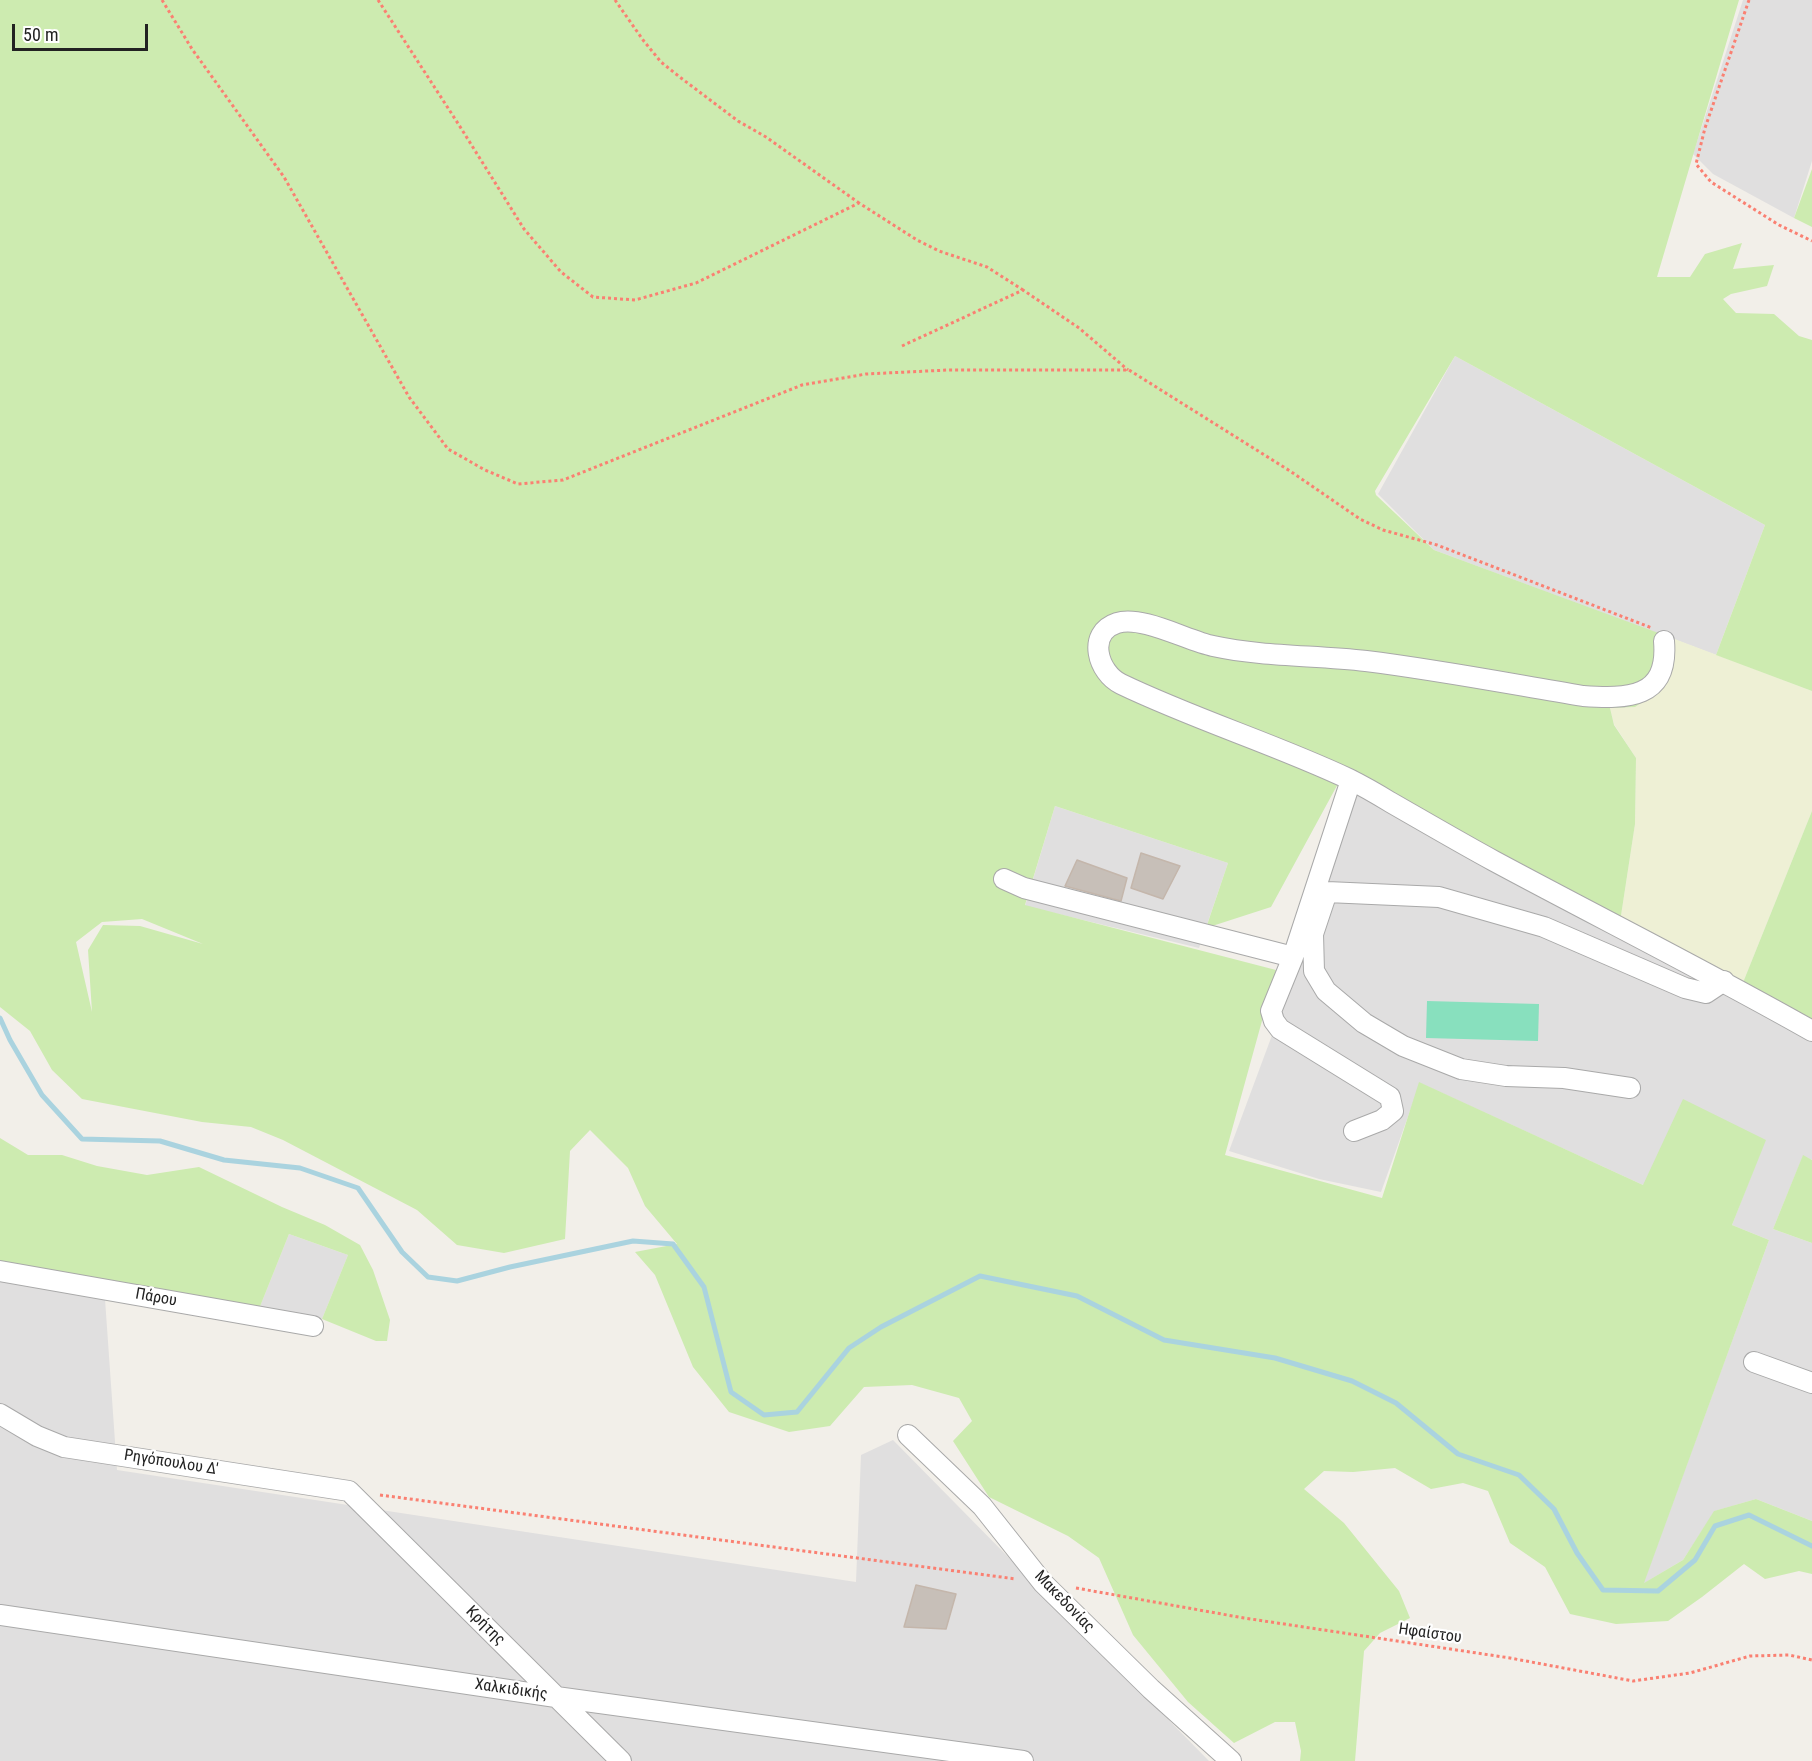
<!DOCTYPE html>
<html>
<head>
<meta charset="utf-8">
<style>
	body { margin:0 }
	#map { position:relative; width:1812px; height:1761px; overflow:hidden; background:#f2efe9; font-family:"Roboto Condensed",sans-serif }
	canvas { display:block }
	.scale { position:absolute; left:12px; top:24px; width:136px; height:27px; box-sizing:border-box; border:3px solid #222; border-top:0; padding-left:8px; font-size:18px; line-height:21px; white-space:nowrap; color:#222; -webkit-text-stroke:4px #fff; paint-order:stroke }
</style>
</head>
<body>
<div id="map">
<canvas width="1812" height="1761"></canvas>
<div class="scale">50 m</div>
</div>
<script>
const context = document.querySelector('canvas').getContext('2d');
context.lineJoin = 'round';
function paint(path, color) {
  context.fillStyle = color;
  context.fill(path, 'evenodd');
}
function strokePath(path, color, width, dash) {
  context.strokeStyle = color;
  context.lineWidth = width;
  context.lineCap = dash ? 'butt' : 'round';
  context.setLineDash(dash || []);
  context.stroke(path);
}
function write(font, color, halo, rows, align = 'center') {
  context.font = font + ' "Roboto Condensed",sans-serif';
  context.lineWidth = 4.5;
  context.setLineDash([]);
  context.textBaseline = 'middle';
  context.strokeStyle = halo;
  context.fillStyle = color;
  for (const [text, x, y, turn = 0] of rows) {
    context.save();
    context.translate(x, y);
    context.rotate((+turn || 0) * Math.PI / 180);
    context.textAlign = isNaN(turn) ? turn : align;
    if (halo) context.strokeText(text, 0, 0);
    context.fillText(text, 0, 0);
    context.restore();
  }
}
const residential = new Path2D(`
	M1743,0H1812V161L1794,218L1713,174L1693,154Z
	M1455,356L1765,525L1716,655L1434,550L1378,494Z
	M1355,794L1620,922L1812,1030V1160L1803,1156L1773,1229L1812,1243V1521L1756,1499L1715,1511L1683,1560L1643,1584L1769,1240L1732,1225L1765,1140L1643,1185L1420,1083L1381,1192L1319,1179L1229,1151L1297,968Z
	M1055,806L1228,863L1199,948L1025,906Z
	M289,1234L348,1255L322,1319L259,1309Z
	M0,1281L105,1299L117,1470L856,1582L861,1455L893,1440L1209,1761H0Z`);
const farmland = new Path2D(`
	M1672,638L1812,691V811L1740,990L1620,922L1635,824L1636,758L1614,724L1610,708L1635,707Z`);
const grass = new Path2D(`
	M0,0H1739L1657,277H1690L1705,254L1742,243L1733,269L1774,265L1767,286L1731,294L1723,299L1736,313L1774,314L1799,336L1812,340V691L1716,655L1765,525L1455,356L1375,491L1376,495L1434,550L1672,638L1656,692L1635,707L1610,708L1614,725L1636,758L1635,824L1620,922L1346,769L1271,907L1206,928L1228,863L1055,806L1025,905L1276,970L1225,1155L1382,1198L1419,1082L1643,1185L1683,1099L1766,1140L1732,1225L1769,1240L1644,1583L1683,1560L1714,1511L1756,1499L1812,1521V1574L1799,1571L1765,1579L1744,1564L1702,1597L1668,1621L1616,1624L1570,1614L1545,1567L1510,1543L1488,1491L1463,1483L1431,1489L1395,1468L1353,1472L1324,1471L1304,1489L1344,1523L1399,1591L1410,1618L1380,1633L1364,1651L1355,1761H1300L1301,1751L1295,1722H1275L1234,1743L1188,1702L1133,1635L1099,1558L1068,1536L989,1497L953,1441L972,1421L959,1398L912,1385L864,1387L830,1426L789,1432L729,1412L693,1367L655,1275L635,1252L677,1244L645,1206L628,1168L590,1130L570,1151L565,1239L504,1253L457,1245L417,1210L283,1140L251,1127L202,1122L82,1099L52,1070L30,1031L0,1007ZM142,919L203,944L140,926L103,925L88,950L92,1012L76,942L102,922Z
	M1812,169V227L1794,218Z
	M1812,811V1030L1740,990Z
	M0,1138L28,1155H62L97,1166L147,1175L199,1167L282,1207L325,1225L360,1245L373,1270L390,1320L387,1341H376L322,1319L348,1255L289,1234L259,1309L0,1262Z
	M1803,1155L1812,1160V1243L1773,1229Z`);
const pitch = new Path2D(`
	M1427,1001L1539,1004L1538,1041L1426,1038Z`);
const stream = new Path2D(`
	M0,1018L10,1040L42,1095L82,1139L160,1141L224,1160L300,1168L358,1188L402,1252L428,1277L457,1281L510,1267L633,1241L673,1244L704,1287L731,1392L764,1415L797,1412L849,1348L881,1327L980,1276L1077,1296L1164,1340L1275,1358L1352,1381L1396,1403L1458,1454L1519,1475L1554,1509L1577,1553L1603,1590L1658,1591L1695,1560L1715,1526L1749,1515L1812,1546`);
const building = new Path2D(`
	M1141,853L1180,866L1163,899L1131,888Z
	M1077,860L1127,878L1121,901L1065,886Z
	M916,1585L956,1594L946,1629L904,1627Z`);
const path = new Path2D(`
	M162,0L192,49L284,177L409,397L448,449L485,470L518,484L563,480L802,385L866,374L948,370H1129L1290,471L1360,519L1383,530L1437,545L1652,628
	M378,0L459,125L524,229L561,272L593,297L635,300L696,283L859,203L917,240L939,251L987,267L1023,290
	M615,0L643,40L661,62L681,78L738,121L766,137L859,203
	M1749,0L1705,128L1696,164L1711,182L1779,225L1812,241
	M902,346L1023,290L1079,328L1128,370
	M380,1495L1016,1579
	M1076,1588L1244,1618L1510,1658L1633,1681L1690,1673L1750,1656L1789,1655L1812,1660`);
const minor = new Path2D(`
	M1664,641C1669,699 1627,699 1583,696C1511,684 1439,670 1366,661C1315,655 1264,657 1213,646C1188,641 1142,615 1117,623C1086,633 1098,673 1121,684C1196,720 1275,744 1349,779C1363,786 1377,794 1390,802C1425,822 1459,842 1494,861C1600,918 1708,972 1812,1031
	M1351,780L1293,957L1271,1011L1274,1021L1280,1029L1390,1097L1393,1111L1382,1120L1354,1131
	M1004,879L1024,888L1293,957
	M1630,1088L1564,1078L1506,1076L1461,1069L1403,1046L1364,1023L1326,991L1314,971L1313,934L1327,892L1439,897L1544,927L1685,988L1706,993L1724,981
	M0,1271L313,1326
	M1754,1362L1812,1383
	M0,1414L37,1436L64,1447L349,1491L621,1761
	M908,1435L982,1506L1043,1583L1151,1689L1231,1761
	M0,1615L556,1697L1023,1761`);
const streetNames = [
	["Πάρου",156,1298,10],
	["Ρηγόπουλου Δ'",171,1463,9],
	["Μακεδονίας",1064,1602,46],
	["Κρήτης",485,1626,45],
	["Ηφαίστου",1430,1634,8],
	["Χαλκιδικής",511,1690,8]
];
paint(residential, '#e0dfdf');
paint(farmland, '#eef0d5');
paint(grass, '#cdebb0');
paint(pitch, '#88e0be');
strokePath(stream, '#aad3df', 5);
paint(building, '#c7bfb8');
strokePath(building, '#c4b6ab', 1.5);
strokePath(minor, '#a9a9a9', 22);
strokePath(path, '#fa8072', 3, [3, 3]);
strokePath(minor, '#fff', 20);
write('16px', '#222', '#fff', streetNames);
</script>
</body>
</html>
